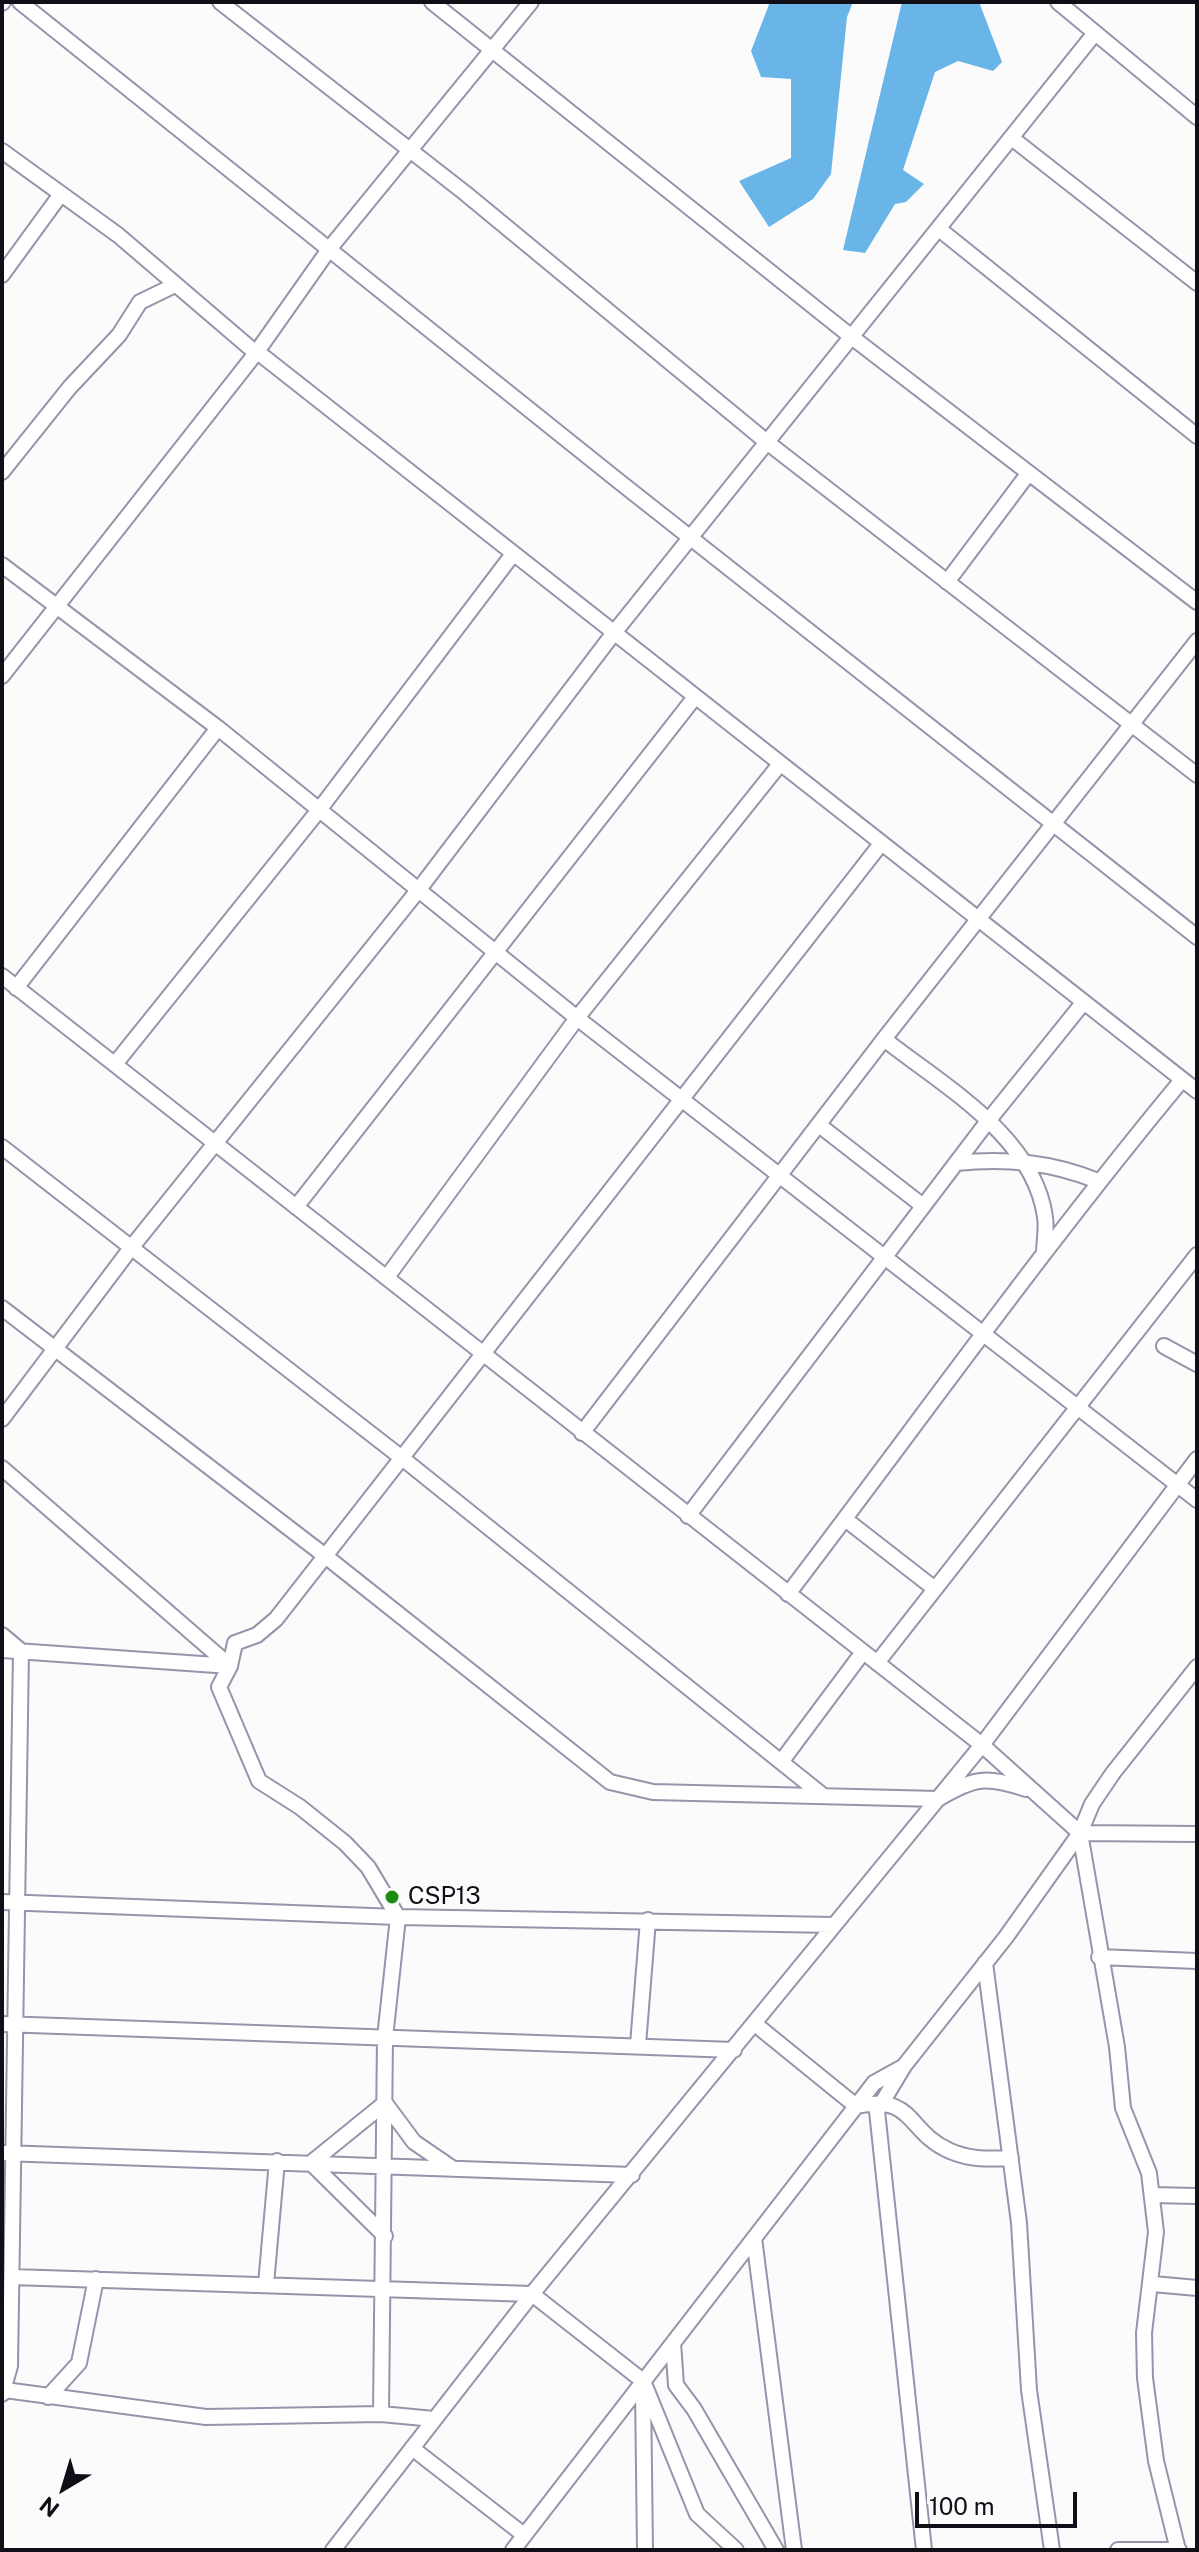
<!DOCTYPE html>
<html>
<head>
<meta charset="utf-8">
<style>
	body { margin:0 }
	#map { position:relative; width:1199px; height:2552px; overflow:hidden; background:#fbfbfb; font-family:"Public Sans",sans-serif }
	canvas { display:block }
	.frame { position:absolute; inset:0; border:4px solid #120e17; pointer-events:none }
	.north { position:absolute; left:24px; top:2448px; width:80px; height:80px; -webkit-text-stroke:6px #fbfbfb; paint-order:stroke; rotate:218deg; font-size:22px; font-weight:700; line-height:32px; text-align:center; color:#120e17 }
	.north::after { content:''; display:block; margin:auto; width:28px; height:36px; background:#120e17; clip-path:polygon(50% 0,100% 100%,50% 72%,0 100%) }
	.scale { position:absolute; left:915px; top:2492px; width:162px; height:36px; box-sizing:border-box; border:4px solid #120e17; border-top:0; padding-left:10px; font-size:24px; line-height:28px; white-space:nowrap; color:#120e17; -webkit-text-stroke:6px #fbfbfb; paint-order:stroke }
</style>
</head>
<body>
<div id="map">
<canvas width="1199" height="2552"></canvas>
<div class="frame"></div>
<div class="north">N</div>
<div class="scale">100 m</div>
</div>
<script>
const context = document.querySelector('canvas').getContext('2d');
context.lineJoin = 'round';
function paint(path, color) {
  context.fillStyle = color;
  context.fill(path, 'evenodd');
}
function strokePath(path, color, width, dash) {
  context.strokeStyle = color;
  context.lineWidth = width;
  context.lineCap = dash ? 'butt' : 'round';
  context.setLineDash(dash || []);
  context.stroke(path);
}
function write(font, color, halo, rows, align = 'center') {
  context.font = font + ' "Public Sans",sans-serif';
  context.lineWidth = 7;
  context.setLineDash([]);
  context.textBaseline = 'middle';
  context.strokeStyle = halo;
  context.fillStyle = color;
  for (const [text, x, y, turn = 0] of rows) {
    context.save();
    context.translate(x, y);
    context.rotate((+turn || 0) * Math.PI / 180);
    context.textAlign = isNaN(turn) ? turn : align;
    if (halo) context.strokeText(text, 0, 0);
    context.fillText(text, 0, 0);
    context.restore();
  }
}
const water = new Path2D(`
	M770,2H853L847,17L831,174L813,199L769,227L739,181L791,158V79L761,77L751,51Z
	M902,2H979L1002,62L993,71L958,61L935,72L903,170L924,184L906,202L895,204L865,253L843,250Z`);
const minor = new Path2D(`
	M20,2L621,483L1197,937
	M220,2L465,193L768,443L1197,775
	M432,2L853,338L1197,602
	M1058,2L1197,117
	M2,3L3,2
	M1013,139L1197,283
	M2,151L118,235L256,353
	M939,229L1197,436
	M2,275L61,194
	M255,350L1197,1091
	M2,472L70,387L119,335L140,302L173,286
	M2,565L218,728L577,1018L1197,1500
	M947,582L1028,474
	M2,676L256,353L330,248L531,2
	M2,976L982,1745L1080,1833L1117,2047L1123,2108L1149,2173L1156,2232L1144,2333L1145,2378L1156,2461L1178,2550
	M16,988L218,728
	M884,1039C942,1085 1034,1136 1045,1217C1047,1228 1044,1242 1044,1253
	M115,1064L319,810L513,554
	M819,1125L923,1206
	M2,1147L402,1458L821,1794
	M956,1163C1006,1158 1051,1162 1098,1181
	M296,1207L695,697
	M387,1277L577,1018L780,764
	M2,1308L324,1555L610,1782L653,1792L938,1799C975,1777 986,1776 1026,1789
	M1164,1346L1197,1364
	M2,1419L131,1248L420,888L613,634L1095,33
	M582,1433L884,1039L1197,641
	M2,1468L230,1666
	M688,1516L988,1121L1083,1003
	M845,1519L935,1589
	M788,1594C919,1422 1044,1246 1182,1080
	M2,1635L21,1651L10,2366L2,2394
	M2,1650L230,1666
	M877,1663L1197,1255
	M781,1762L863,1652
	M1080,1833L1197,1834
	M2,1902L398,1917L833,1925
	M1099,1957L1197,1961
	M985,1963L1019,2223L1029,2390L1052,2550
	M2,2024L734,2050
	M755,2024L856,2106C916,2094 905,2131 950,2151C971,2160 989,2159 1011,2158
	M638,2045L648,1920
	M2,2153L632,2175
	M1152,2195L1197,2196
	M385,2236L311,2163L385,2103L414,2142L452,2168
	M754,2238L794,2550
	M12,2277L532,2294L643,2381L697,2514L736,2550
	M266,2284L277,2161
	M1153,2284L1197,2288
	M673,2343L676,2385L694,2409L776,2550
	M5,2390L206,2417L381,2414L434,2419
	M643,2390L645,2550
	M48,2397L79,2363L96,2279
	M381,2414L385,2038L398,1917L368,1867L345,1843L300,1807L259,1781L219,1687L230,1666L235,1643L257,1635L276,1619L880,845
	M412,2448L524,2535
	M333,2550L532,2294L982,1745L1197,1459
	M513,2550L874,2083L903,2067
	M924,2550L877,2111L904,2066L1006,1937L1080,1833L1092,1804L1113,1773L1197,1667
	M1118,2550H1179`);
const markers = [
	[392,1897,8,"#198c11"]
];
const poiNames = [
	["CSP13",408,1897]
];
paint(water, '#69b5e8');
strokePath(minor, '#9c91ab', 18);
strokePath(minor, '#fff', 14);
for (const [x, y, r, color] of markers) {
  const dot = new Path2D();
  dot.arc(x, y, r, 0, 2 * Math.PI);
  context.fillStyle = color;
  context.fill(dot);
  strokePath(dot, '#fbfbfb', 3);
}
write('24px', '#120e17', '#fbfbfb', poiNames, 'left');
</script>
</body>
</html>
